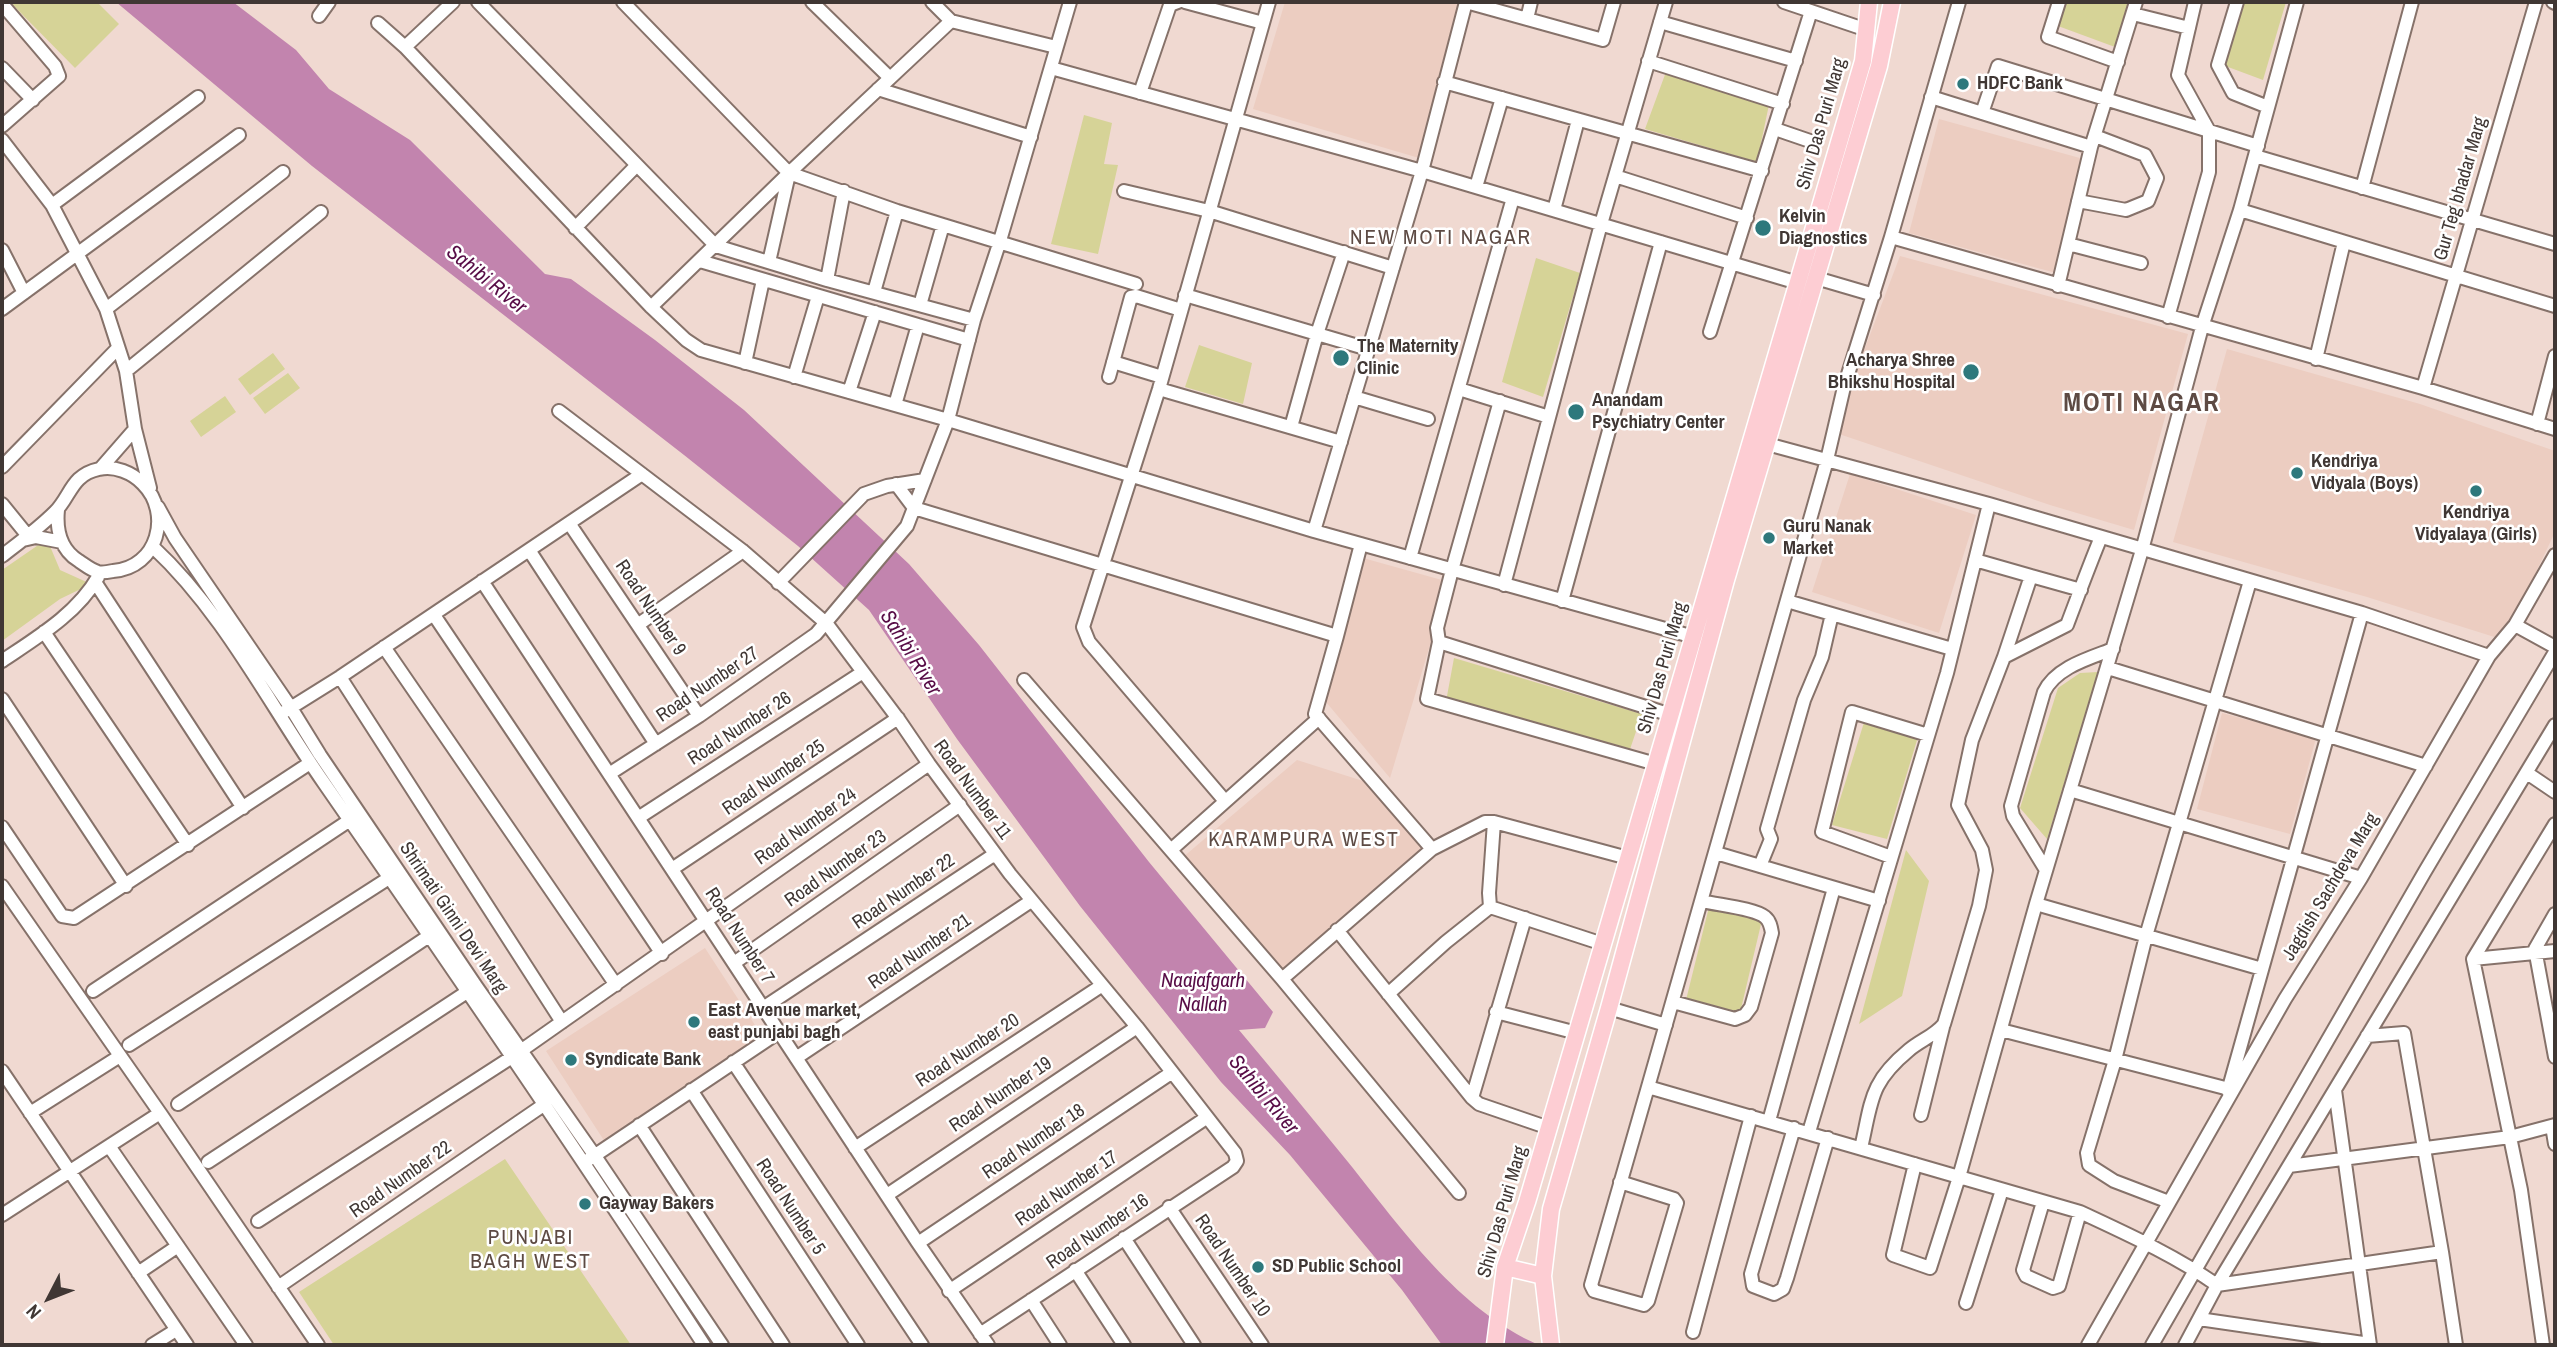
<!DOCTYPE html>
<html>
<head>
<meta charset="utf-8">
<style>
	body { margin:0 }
	#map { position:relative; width:2557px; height:1347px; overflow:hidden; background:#f0d9d1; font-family:"Archivo Narrow",sans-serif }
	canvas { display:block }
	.frame { position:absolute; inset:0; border:4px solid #403734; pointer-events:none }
	.north { position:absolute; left:14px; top:1263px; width:70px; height:70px; -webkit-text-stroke:5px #fff; paint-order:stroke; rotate:228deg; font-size:19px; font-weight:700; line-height:28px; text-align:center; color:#403734 }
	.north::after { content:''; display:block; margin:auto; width:24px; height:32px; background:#403734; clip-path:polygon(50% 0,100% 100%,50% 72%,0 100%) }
</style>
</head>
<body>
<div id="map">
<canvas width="2557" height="1347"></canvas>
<div class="frame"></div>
<div class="north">N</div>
</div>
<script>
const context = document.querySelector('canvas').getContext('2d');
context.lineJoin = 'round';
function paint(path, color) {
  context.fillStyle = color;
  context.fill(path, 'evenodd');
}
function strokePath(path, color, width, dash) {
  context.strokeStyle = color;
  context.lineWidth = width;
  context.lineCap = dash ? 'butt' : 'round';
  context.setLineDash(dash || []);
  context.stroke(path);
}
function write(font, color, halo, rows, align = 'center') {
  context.font = font + ' "Archivo Narrow",sans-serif';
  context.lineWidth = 5;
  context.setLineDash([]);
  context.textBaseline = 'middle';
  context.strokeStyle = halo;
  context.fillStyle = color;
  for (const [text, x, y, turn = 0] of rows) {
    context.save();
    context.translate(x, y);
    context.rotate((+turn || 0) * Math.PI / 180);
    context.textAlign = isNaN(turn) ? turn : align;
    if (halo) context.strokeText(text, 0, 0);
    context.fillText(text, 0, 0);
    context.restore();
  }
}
const built = new Path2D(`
	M1285,2H1465L1419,158L1253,109Z
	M1939,119L2087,160L2056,273L1909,233Z
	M1900,256L2188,334L2134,530L2050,505L1833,432Z
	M2227,349L2420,404L2555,451V532L2504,640L2367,597L2173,542Z
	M1850,474L1976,515L1939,633L1812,592Z
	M1363,558L1449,582L1390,778L1326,702Z
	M2222,713L2316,738L2290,834L2197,809Z
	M1297,760L1363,781L1426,846L1273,979L1175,864Z
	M705,948L764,1039L605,1142L546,1051Z`);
const green = new Path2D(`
	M10,2H97L119,24L75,68Z
	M2064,2H2128L2115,47L2058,26Z
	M2234,2H2286L2263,80L2220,64Z
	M1670,61L1771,95L1757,162L1645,129Z
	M1084,115L1112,123L1104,164L1118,165L1098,254L1051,244Z
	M1536,258L1580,273L1543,397L1502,382Z
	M1199,345L1252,363L1243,404L1185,387Z
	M273,353L285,369L250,395L238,379Z
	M288,373L300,388L265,414L253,398Z
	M225,396L236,412L201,437L190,421Z
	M47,539L60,570L91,584L60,599L2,641V570Z
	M1454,658L1642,714L1627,758L1445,707Z
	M2098,672L2047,839L2020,808L2058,688L2080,673Z
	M1866,716L1921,727L1887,839L1832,825Z
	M1906,850L1929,881L1902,996L1859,1024Z
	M1709,907L1762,920L1740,1013L1686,1000Z
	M505,1159L631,1345H334L299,1292Z`);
const water = new Path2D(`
	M116,2H233L296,50L329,89L410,140L545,274L571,279L655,340L744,410L909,564L979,645L1149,862L1273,1012L1265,1028L1239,1030C1276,1074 1312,1118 1348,1162C1402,1229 1458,1310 1539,1345H1442L1402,1290L1290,1155L1221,1082L1080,906L957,739L869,610L798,546L684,455L312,166Z`);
const minor = new Path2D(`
	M478,2L716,246L827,280L974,320
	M623,2L789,173L897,211L1136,284
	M812,2L890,78
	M932,2L951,21L1056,47
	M1185,2L1263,23
	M1466,2L1603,40L1614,2
	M1784,2L1867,30
	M1959,2L1891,237L2423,388L2555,429
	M2059,2L2048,37L2118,62
	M2237,2L2218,65L2233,93L2268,107
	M2553,2L2555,3
	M2,4L55,66L59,76L2,126
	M2133,14L2189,28
	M319,16L329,2
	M1527,19L1531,2
	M1660,22L1796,61
	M378,23L405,47L651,307L686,340L701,350L948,420L1314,531L1694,637
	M405,47L453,2
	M1648,61L1783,104
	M2,68L33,100
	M1051,68L1422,171L1798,283
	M1444,82L1762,171
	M878,89L1031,137
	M1140,93L1170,5L1178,2
	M1931,97L2091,147
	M1982,113L1998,66L2258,146
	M1775,129L1810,141
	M2,140L52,205L106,309L126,371L135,429L150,488
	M2255,156L2555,244
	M1615,176L1747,218
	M1476,187L1502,98
	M2362,188L2412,2
	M1124,191L1209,211L1393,268
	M2078,201L2126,210L2148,201L2157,178L2145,155L2095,136
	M52,205L198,97
	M1554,210L1578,120
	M2240,210L2555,306
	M575,228L637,165
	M1891,237L1844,387L1827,460L1648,1087L2080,1212C2127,1234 2174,1255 2217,1285L2185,1345
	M2068,244L2141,263
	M2,250L24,293
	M700,261L969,340
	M769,262L789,174
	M1816,278L1874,295
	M827,280L844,191
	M2058,286L2091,147L2136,2
	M874,292L897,211
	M1185,295L1368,349
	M920,305L943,225
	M651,307L789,173L951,21
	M2,309L239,135
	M106,309L283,172
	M2168,317L2209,172V131L2178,75L2195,2
	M1710,332L1811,11
	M2316,359L2344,242
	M1113,362L1162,377
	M745,363L763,280
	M126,371L321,212
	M794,377L818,296
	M1109,377L1131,297L1136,296L1181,310
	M2423,388L2536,2
	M1159,389L1341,442
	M1459,389L1549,417
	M849,392L875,312
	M1354,397L1428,419
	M1500,401L1452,570L1437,628L1439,642L1671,715
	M895,405L918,325
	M559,411L743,551L827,624L899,720L929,764L1010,874L1137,1027L1235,1153L1237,1161L1233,1167L980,1334
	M2537,424L2555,356
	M1291,427L1317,334L1344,252
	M1767,444L1989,504L2362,613L2489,656
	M2,467L118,348
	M101,468L135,429
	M896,484L914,508L1337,636L1361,544
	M2,504L28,536
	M158,507L175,538L291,708L320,755L476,986L595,1156L722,1345
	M569,523L699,716
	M1314,531L1422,171L1466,2
	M23,540L36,537L62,542
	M153,547C224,613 269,704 324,783C453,969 581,1156 704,1345
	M529,550L656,744
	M2,556C20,542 39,528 55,512C71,496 71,475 99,469C114,465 133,473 143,484C172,513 158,568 113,571C108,572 102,573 98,572C91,570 85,565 79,561C61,550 56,530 58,510
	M1410,558L1513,198
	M1975,560L2031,576
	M482,581L918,1243L988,1345
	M95,582L243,808
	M778,583L864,494L887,486L925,480
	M1504,585L1601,224L1666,2
	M2081,590L2031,576L2004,657L2067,625C2078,596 2089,566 2101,537
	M1562,601L1661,242
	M1787,601L1952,649
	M434,615L662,954
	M639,624L743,551
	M2515,625L2555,647
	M44,632L188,845
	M1337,636L1315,714L1432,849
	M1439,642L1427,699L1656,764
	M384,647L616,985
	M2,661C36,638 77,614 98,577
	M2108,668L2426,766
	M340,677L562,1022
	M1024,680L1282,979L1459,1193
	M2,699L126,886
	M284,712L340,677L642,474
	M2527,773L2555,792
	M609,774L699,716L816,634L907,526L948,420L974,320L999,244L1070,2
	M2070,790L2361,878
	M1225,801L1089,642L1083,627L1159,389L1269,2
	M638,818L863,672
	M2,827L62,916L74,918L310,763
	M1172,849L1319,718
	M1716,853L1879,901
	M1891,857L1822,832L1852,712L1928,735
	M1760,866L1771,839L1767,829L1804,700L1822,657L1832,614
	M672,869L898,718
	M2046,870L2013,816L2011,806L2044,692C2056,667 2090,658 2113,649
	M2,886L160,1113
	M2036,904L2262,969
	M1490,907L1603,944
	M1490,907L1489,893L1494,822
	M2555,914L2535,949L2555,1057
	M1337,930L1472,1098L1479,1104L1549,1128
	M2473,959L2555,951
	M734,963L960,805
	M1282,979L1432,849L1485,822H1494L1628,858
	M93,991L350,820
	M1388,994L1446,942L1490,907
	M1673,1002L1735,1019L1745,1015L1751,1007L1772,933C1771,927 1770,921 1765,917C1754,908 1717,905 1702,901
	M763,1008L995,854
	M1609,1008L1666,1025
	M1496,1012L1577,1033
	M2001,1030L2229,1089
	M2367,1036L2404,1033L2442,1252L2456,1345
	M129,1045L389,878
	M796,1058L1031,901
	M733,1062L922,1345
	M2,1071L187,1345
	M691,1090L858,1345
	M2335,1090L2370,1345
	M2228,1091L2362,613
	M1472,1098L1525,918
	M178,1104L429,936
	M30,1113L120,1056
	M1921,1115L1943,1027
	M1769,1121L1834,888
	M639,1125L783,1345
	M2552,1126L2555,1144
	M1794,1128L1751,1274L1753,1286L1774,1294L1783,1289L1787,1278L1828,1138
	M1809,1132L1947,673L1989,504
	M109,1146L246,1345
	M855,1148L1101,986
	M1861,1148C1872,1101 1869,1083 1909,1050C1921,1040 1934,1036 1944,1024L1979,906L1986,870L1982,850L1958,805L1972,740L2004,657
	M588,1160L779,1032
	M208,1162L467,992
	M1915,1164L1893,1255L1930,1268L1959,1177L2036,904L2142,550L2202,327L2240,210L2297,2
	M2289,1166L2510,1137L2555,1125
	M1620,1182L1674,1199L1677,1203L1648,1301L1644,1305L1594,1291L1591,1285L1648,1087
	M887,1195L1137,1027
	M2043,1202L2023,1270L2026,1276L2053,1288L2059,1286L2080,1212
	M2169,1202L2114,1181L2089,1165L2087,1153L2115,1060L2146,936L2250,581
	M1169,1207L1262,1345
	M2,1215L160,1113L318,1345
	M258,1221L512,1057L929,764
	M1124,1238L1194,1345
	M918,1243L1171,1073
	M2442,1252L2217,1285L2555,725
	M1075,1270L1124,1345
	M138,1273L178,1246
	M278,1287L545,1104
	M949,1291L1206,1118
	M1031,1300L1060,1345
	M1966,1303L2002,1190
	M2199,1319L2370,1344
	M1693,1332L1751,1116
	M152,1345L176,1330
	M2088,1345L2285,999L2361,878L2489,656L2515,625L2555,555
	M2152,1345L2424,873L2555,652
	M2543,1345L2521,1190L2473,959L2555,824`);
const major = new Path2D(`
	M1505,1267L1543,1276
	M1495,1345L1505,1267L1527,1202L1863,61L1869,2
	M1551,1345L1543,1276L1551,1209L1609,1008L1726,580L1879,66L1892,2`);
const markers = [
	[1963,84,7,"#2e787c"],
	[1763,228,9,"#2e787c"],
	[1341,358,9,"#2e787c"],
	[1971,372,9,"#2e787c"],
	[1576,412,9,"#2e787c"],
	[2297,473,7,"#2e787c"],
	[2476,491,7,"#2e787c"],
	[1769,538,7,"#2e787c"],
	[694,1022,7,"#2e787c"],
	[571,1060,7,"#2e787c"],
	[585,1204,7,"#2e787c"],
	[1258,1267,7,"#2e787c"]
];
const poiNames = [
	["HDFC Bank",1977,84],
	["Kelvin",1779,217],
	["Diagnostics",1779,239],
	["The Maternity",1357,347],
	["Clinic",1357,369],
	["Acharya Shree",1955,361,"right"],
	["Bhikshu Hospital",1955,383,"right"],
	["Anandam",1592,401],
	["Psychiatry Center",1592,423],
	["Kendriya",2311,462],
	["Vidyala (Boys)",2311,484],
	["Kendriya",2476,513,"center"],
	["Vidyalaya (Girls)",2476,535,"center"],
	["Guru Nanak",1783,527],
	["Market",1783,549],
	["East Avenue market,",708,1011],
	["east punjabi bagh",708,1033],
	["Syndicate Bank",585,1060],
	["Gayway Bakers",599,1204],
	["SD Public School",1272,1267]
];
const streetNames = [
	["Shiv Das Puri Marg",1822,124,-74],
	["Gur Teg bhadar Marg",2461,189,-74],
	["Road Number 9",650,608,56],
	["Shiv Das Puri Marg",1663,668,-74],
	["Road Number 27",708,685,-34],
	["Road Number 26",740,729,-33],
	["Road Number 25",774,778,-34],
	["Road Number 11",972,790,54],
	["Road Number 24",806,827,-35],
	["Road Number 23",836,869,-35],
	["Jagdish Sachdeva Marg",2331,887,-59],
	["Road Number 22",904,892,-34],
	["Shrimati Ginni Devi Marg",453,918,56],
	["Road Number 7",739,936,57],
	["Road Number 21",920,952,-34],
	["Road Number 20",968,1051,-33],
	["Road Number 19",1001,1095,-34],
	["Road Number 18",1034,1142,-34],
	["Road Number 22",401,1180,-35],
	["Road Number 17",1067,1189,-34],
	["Road Number 5",790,1207,57],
	["Shiv Das Puri Marg",1503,1212,-74],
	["Road Number 16",1098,1232,-34],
	["Road Number 10",1232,1266,56]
];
const neighbourhoodNames = [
	["NEW MOTI NAGAR",1441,238],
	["KARAMPURA WEST",1304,840],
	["PUNJABI",531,1238],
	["BAGH WEST",531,1262]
];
const waterNames = [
	["Sahibi River",486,280,39],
	["Sahibi River",910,653,58],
	["Naajafgarh",1203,981],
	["Nallah",1203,1005],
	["Sahibi River",1263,1095,50]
];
const districtNames = [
	["MOTI NAGAR",2142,404]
];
paint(built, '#eccdc1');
paint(green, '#d6d397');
paint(water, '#c284ae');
strokePath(minor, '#86726a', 16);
strokePath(major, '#fff', 19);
strokePath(minor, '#fff', 12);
strokePath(major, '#fdcdd3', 16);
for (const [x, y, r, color] of markers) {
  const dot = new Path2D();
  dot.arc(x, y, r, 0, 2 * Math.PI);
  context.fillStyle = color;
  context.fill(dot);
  strokePath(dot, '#fff', 2.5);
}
write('bold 19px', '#403734', '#fff', poiNames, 'left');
write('19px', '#403734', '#fff', streetNames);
context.letterSpacing = '2px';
write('21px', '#5d4a43', '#fff', neighbourhoodNames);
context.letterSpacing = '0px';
write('italic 21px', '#570c46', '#fff', waterNames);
context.letterSpacing = '2px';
write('bold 26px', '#5d4a43', '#fff', districtNames);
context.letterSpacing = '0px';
</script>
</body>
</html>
